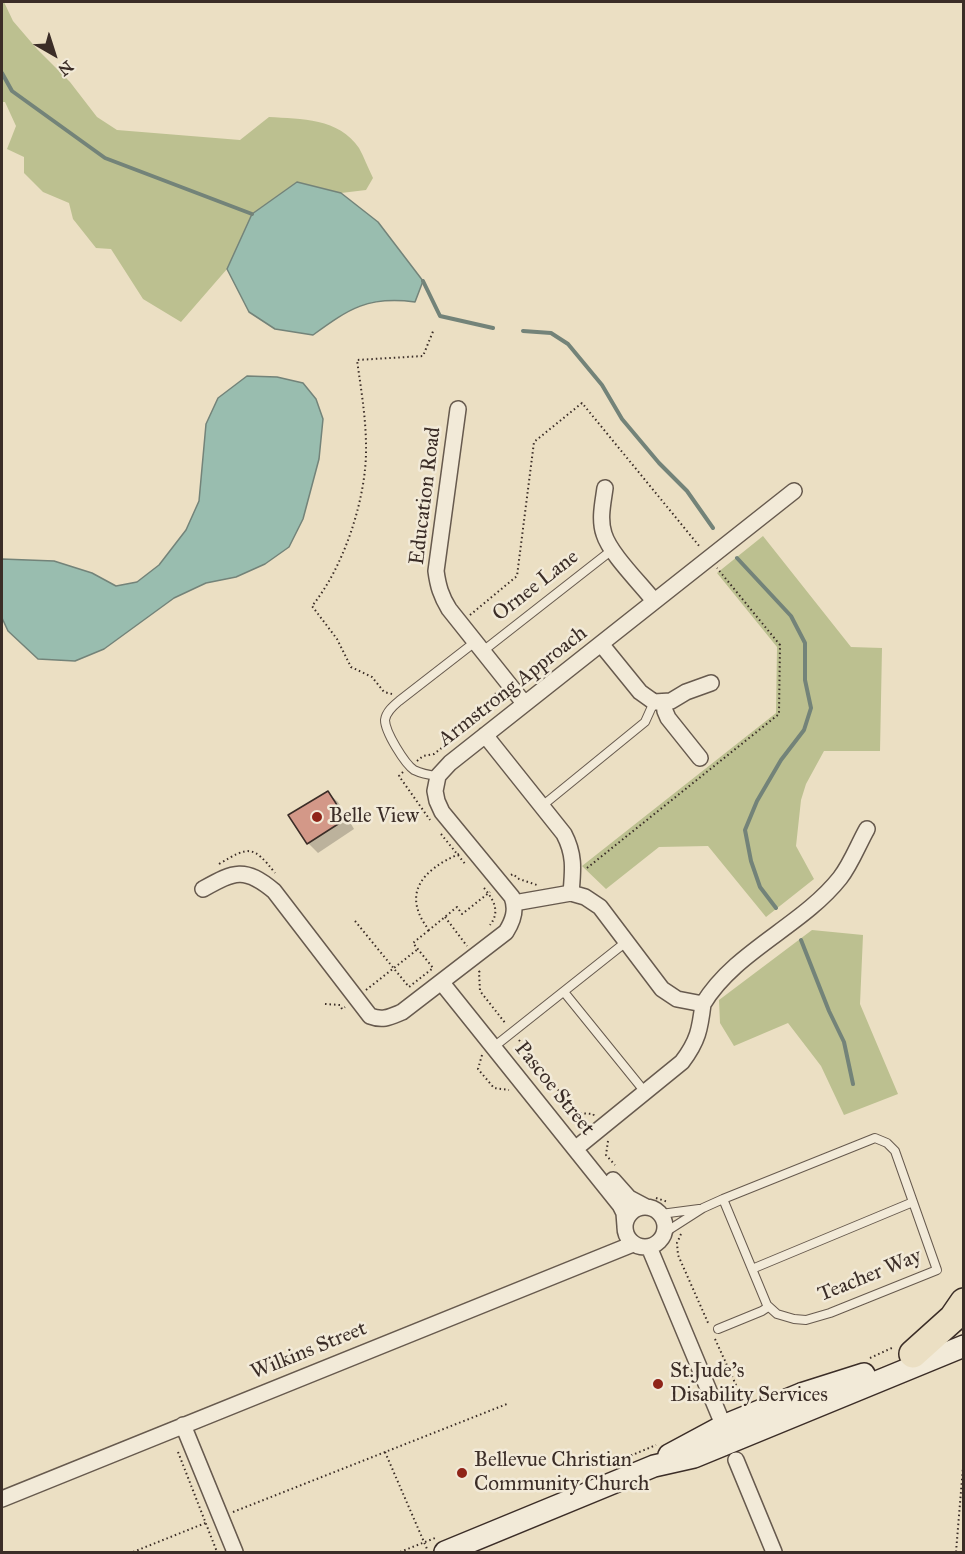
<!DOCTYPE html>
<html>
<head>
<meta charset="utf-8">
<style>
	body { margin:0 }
	#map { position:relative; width:965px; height:1554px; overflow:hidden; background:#ebdfc3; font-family:"IM FELL Great Primer",serif }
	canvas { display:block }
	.frame { position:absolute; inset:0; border:3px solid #3b2d27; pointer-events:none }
	.north { position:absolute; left:24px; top:24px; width:60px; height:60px; -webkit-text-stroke:4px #f2ead8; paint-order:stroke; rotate:141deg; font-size:16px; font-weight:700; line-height:24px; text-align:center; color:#3b2d27 }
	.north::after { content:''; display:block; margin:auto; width:21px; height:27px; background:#3b2d27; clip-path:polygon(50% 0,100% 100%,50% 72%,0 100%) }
</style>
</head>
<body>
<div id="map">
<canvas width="965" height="1554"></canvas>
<div class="frame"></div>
<div class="north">N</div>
</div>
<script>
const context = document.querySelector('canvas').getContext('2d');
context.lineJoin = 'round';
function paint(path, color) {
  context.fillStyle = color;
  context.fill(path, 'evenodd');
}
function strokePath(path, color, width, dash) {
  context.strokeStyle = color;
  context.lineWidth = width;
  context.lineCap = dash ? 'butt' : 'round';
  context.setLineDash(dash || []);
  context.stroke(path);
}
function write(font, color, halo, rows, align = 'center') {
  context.font = font + ' "IM FELL Great Primer",serif';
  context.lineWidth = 5;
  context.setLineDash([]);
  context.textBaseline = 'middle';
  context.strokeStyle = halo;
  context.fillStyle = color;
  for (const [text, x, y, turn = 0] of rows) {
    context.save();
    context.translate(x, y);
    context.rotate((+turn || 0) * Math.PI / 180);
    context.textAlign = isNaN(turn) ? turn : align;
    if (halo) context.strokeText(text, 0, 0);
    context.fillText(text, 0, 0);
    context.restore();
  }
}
const green = new Path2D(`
	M2,2H4L13,21L37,49L70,82L97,117L117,130L240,140L269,117C301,119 339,118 359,148C364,157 368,168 373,178L366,190L341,193L297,182L252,214L227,269L181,322L143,299L111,249L96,248L73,219L69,203L43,192L24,173V157L7,149L16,126L5,102H2Z
	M763,536L851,647L882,648L880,751H824L806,784L801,800L796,846L814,879L766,917L708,846L659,847L606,889L582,866L776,713L777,647L717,573Z
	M812,930L863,935L860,1004L898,1094L844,1115L821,1066L788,1023L734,1046L720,1023L719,1000Z`);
const water = new Path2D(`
	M297,182L341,193L378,222L423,281L415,302C368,296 350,308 313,335L275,329L249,312L227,269L252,214Z
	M247,376L277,377L303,383L316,399L323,419L319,459L303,519L289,547L265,564L236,577L206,583L174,598L104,649L75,661L38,659L8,631L2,618V559L54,561L92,573L116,586L137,582L159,565L186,530L199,501L206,424L218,398Z`);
const shadow = new Path2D(`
	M328,793L338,802L354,829L318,853L308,843Z`);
const stream = new Path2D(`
	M2,73L12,91L105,158L252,214
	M423,281L440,316L493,328
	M523,331L551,333L568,344L602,385L622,419L659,463L687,491L713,528
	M737,558L791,616L805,643V680L811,708L804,730L781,760L757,801L745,830L751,861L760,887L776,908
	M801,940L829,1011L844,1042L853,1084`);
const building = new Path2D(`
	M328,791L346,819L307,844L288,815Z`);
const path = new Path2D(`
	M470,615L517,576L534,442L582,403L700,547
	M392,694L384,692L372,677L351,667L337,639L312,606C344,567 367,497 366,447C366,418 361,389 357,360L423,356L434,329
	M417,761L423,756L434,754L494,707L496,691
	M403,772L399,776L430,820
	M441,834L466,865
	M459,854C422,870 401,894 429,930L457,907L462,914L490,892
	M219,864C249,846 253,845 275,873
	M587,868L779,714L780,645L717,568
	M511,875L513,874L519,879L537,885
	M484,888C493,899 501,911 490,925
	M445,917L467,946
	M355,921L409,987L433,968L413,943L429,930
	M480,971L479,972L480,991L506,1024
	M366,990L418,949
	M325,1004L340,1005L342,1009L345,1007
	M519,1040L570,1105L562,1112
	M482,1055L478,1069L494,1088L509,1090
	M570,1105L577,1113L593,1114L595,1117
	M608,1141L606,1155L615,1165
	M656,1198L668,1202
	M681,1234L677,1243L678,1255L709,1325
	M715,1339L736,1385L749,1397
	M870,1358L894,1347
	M178,1452L217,1552
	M385,1452L427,1549
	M606,1466L656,1445
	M233,1512L507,1404
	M133,1552L208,1522
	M400,1552L435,1538
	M956,1552L964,1455`);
const lane = new Path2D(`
	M483,651L612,550
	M438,776C429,775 422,774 414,770C405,764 385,732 385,720C386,712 393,706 399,701L475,642
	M542,806L645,722L654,702
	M564,992L645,1092
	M500,1042L626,942
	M661,1214L699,1209
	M664,1233L703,1208L723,1199L875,1138L887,1143L895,1151L937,1270L830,1313L806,1320L794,1319L777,1314L767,1305L723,1199
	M752,1269L913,1202
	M718,1329L762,1311L768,1307`);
const street = new Path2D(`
	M458,409L436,571C438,586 441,596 449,609L524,703
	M605,488C603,503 599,519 604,534C610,554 641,584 654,601
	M601,644L640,692L654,702L671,701L686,692L711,683
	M664,703L665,711L668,718L700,758
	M485,735L564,834C575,855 573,870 571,893L514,903
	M203,889C234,872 244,866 274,891L370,1016C383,1021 390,1017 402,1012L506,932C513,921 517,910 512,897L442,812L437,801L435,791L438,776L450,763L794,491
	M571,893L585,897L600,907L662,989L677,999L703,1004C700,1029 698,1041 682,1062L575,1149
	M442,983L620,1205L624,1213L625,1226
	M703,1004C735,951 802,926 840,878C851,864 858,845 867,829
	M613,1180L629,1198L646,1207
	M625 1227a20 20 0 1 1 40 0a20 20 0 1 1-40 0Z
	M649,1247L727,1434
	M183,1425L235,1552
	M736,1460L774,1552
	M2,1499L633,1244`);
const secondary = new Path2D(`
	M669,1455L723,1426L801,1394L864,1374
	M445,1552L654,1466L694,1457L964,1346`);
const highway = new Path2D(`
	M913,1354L953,1318L964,1302`);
const markers = [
	[317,817,6,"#8f2418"],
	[658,1384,6,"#8f2418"],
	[462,1473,6,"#8f2418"]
];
const streetNames = [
	["Education Road",426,496,-83],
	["Ornee Lane",536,586,-38],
	["Armstrong Approach",513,687,-38],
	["Pascoe Street",554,1089,51],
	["Teacher Way",870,1276,-22],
	["Wilkins Street",309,1351,-22]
];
const poiNames = [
	["Belle View",329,817],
	["St.Jude's",670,1372],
	["Disability Services",670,1396],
	["Bellevue Christian",474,1461],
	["Community Church",474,1485]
];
paint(green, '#bcc090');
paint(water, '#99bdaf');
strokePath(water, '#738379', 1.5);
paint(shadow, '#0003');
strokePath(stream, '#738379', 4);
paint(building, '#d39888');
strokePath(building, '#3b2d27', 1.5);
strokePath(lane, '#675a4e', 10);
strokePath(street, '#675a4e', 18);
strokePath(secondary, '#3b2d27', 24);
strokePath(highway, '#3b2d27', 30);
strokePath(path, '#3b2d27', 2, [1.5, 3]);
strokePath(lane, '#f2ead8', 8);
strokePath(street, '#f2ead8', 15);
strokePath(secondary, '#f2ead8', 21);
strokePath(highway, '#ebdfc3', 27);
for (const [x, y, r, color] of markers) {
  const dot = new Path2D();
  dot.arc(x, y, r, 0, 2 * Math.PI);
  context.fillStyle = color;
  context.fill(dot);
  strokePath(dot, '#f2ead8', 2);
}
write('21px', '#3b2d27', '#f2ead8', streetNames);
write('21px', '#3b2d27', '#f2ead8', poiNames, 'left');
</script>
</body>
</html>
